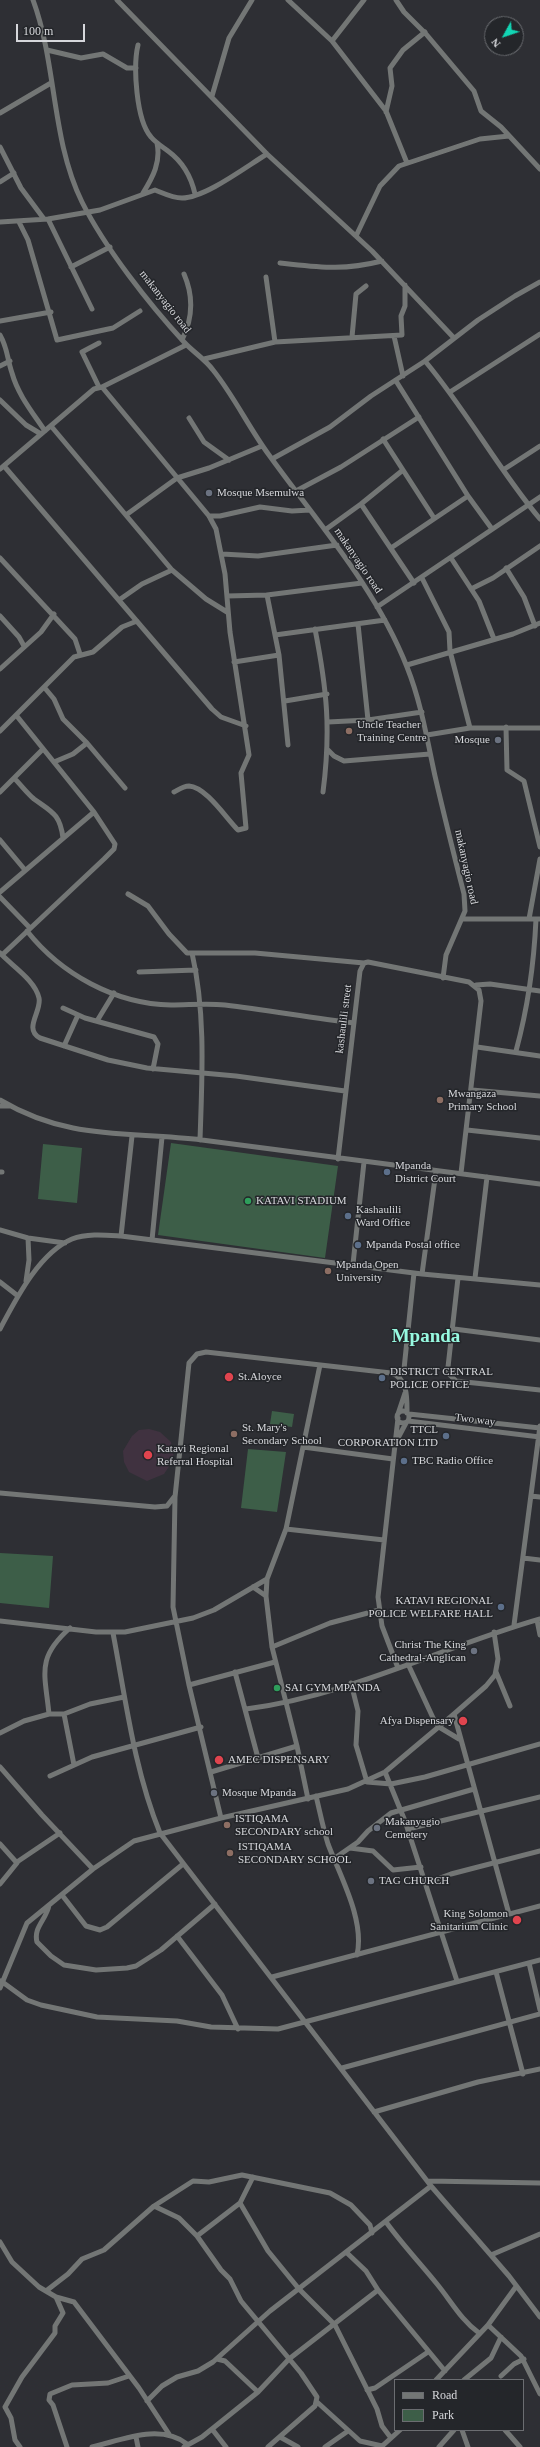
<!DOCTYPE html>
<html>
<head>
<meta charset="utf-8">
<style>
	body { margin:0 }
	#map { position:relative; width:540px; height:2447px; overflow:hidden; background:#2e2f34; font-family:Georgia,serif }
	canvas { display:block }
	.legend { position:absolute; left:394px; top:2379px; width:130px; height:52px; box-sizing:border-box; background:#24262a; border:1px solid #6b6d71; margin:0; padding:5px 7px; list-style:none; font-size:12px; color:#d6d7db }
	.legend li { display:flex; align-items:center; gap:8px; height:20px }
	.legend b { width:20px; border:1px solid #6b6d71 }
	.north { position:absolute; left:484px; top:16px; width:40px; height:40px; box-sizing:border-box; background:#24262a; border:1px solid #6b6d71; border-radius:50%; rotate:230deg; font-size:11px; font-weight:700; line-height:16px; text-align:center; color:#d6d7db }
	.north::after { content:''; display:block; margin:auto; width:14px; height:18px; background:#12d5b4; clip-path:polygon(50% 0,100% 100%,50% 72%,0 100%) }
	.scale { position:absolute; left:16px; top:24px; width:69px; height:18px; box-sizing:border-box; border:2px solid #d6d7db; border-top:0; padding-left:5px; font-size:12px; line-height:14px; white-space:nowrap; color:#d6d7db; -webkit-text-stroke:3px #24262a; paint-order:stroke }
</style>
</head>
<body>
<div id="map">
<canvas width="540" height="2447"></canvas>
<ul class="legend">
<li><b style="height:5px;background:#737675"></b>Road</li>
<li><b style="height:11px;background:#3d5e48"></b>Park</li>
</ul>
<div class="north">N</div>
<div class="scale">100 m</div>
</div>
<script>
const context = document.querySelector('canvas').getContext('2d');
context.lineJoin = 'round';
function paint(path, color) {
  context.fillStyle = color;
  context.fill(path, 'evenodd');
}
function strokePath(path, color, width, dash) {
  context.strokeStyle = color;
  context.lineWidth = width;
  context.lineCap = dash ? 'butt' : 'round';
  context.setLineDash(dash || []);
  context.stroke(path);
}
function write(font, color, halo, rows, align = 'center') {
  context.font = font + ' Georgia,serif';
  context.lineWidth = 3;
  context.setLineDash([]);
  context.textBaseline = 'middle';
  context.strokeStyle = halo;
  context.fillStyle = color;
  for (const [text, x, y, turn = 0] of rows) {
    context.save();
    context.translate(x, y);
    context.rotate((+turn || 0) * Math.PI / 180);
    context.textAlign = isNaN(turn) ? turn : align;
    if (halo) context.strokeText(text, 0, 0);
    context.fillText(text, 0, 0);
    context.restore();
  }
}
const medical = new Path2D(`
	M149,1429L160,1432L171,1442L174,1459L164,1474L147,1481L129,1472L124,1462L123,1451L132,1436L139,1430Z`);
const green = new Path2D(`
	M171,1143L338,1166L325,1258L158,1235Z
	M43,1144L82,1148L77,1203L38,1199Z
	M272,1411L294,1414L292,1427L270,1424Z
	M248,1449L286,1452L277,1512L241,1508Z
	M0,1553L53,1556L49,1608L0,1603Z`);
const minor = new Path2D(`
	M33,0C57,65 51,139 82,202C105,248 149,304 184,342C193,352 205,359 213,370C234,396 249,428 269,455C318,523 376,588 407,667C421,702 427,739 435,776C444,815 454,855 464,894L465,911L446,955L443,978
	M117,0L267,154L372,251L454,338
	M288,0L332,41L386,111L407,163
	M396,0L404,12L426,34L474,91L481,111L501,127L540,169
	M332,41L364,0
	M138,45C133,66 136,120 151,137C156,143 163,147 168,151C183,162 191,176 195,194
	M47,50L81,58L103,54L127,68H136
	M212,96L229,38L252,0
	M386,112L392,86L390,68L403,50L425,32
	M0,113L51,83
	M0,147L21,188L44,219
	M0,182L14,173
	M143,193C153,177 161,162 157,143
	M48,219L92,309
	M0,222L48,219L100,210L155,190C163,193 172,198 182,198C205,198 247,166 267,154
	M19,222L28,240L57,340L113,328L140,311
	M356,236L380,186L399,166L480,139L509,136
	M280,263C319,267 342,271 382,261
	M71,267L110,247
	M266,277L275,342
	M0,321L51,312
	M0,335C8,349 7,359 12,373C18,395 33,413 45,431
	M394,336L403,376
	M352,337L356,294L366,286
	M182,340C193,318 194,297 184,274
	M99,343L82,352L99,387
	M204,359L275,342L402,335L401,316L405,306V285
	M425,361C467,411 498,469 540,519
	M0,366L10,361
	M396,381L468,496L492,529
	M102,387L186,345
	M450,392L540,334
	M0,400L26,425L41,434
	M189,418L204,442L229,460
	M51,426L172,570L206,599L227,612
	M383,439L434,518
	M272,459L330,427L371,396L425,361L478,320L515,296L540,282
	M4,466L212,709L221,717L246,726
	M0,469L94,389L102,387L209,516L216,529L225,574L230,632L249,755L241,773L246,828L238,830C226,818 206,787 189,786C183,786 178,790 174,792
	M503,470L540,446
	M296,491L341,467L419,417
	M361,504L414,583
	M126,515L177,478L209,468L262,446
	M209,516H220L260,507L292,511L310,510
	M325,530L361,504L403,470
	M391,548L468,496
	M222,554L258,556L337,545
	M0,558L75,639L80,654
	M451,558L479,601L494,639
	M506,568L524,597L535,626
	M422,578L449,632L450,651L470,728
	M471,589L493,578L540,546
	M267,595L279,655L288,745
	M227,596L267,595L362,583
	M119,600L142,584L172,570
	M377,607L540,497
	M0,616L19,637L24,646
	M358,624L368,720
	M315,629C327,690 331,730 323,792
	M275,635L385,620
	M234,662L279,655
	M407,665L513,634L540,623
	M0,669L41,632L54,614
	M44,687L54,699L63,719L87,743L125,788
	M285,701L327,694
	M328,722L368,720L422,712
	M506,727L507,770L524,781L540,847
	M0,731L74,657L93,652L122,627L137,621
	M427,735L470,728H540
	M328,750L334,756L344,761L430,754
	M54,762L73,754L87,743
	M14,778C21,785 27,793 34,799C52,812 60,814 63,838
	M0,792L43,749
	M0,840L25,870
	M0,892L94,812
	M128,894L148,906L169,934L187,953H255L364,963
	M0,897L30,928
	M463,919H540
	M529,919L540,859
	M27,931C61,974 115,1004 171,1005C189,1005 207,1003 225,1005C268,1010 311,1018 354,1023
	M0,953C12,966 35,980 39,998C42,1011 23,1029 40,1038L108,1060L147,1068L236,1076L345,1091
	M192,953C206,1014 202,1078 200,1140
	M2,955L104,859L114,849L115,844L94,812L16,715
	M139,972L196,970
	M476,985L490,984L540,991
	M63,1008L85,1018L154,1037L158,1044L153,1069
	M97,1021L114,993
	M64,1046L78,1015
	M477,1047L540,1056
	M516,1051C528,1007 534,964 536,919
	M472,1090L540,1096
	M0,1100C69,1141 127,1131 202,1140C315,1154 427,1170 540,1184
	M0,1106H9
	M467,1130L540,1138
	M338,1159L360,971L364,963L368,962L469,982L479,990L481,1001L461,1173
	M0,1172H2
	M0,1230L28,1238L65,1243
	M121,1236L132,1136
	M152,1240L162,1137
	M353,1264L364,1162
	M422,1274L436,1171
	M458,1278L448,1367L449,1374L456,1381L540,1390
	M475,1278L487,1177
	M26,1281L29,1260L28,1238
	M0,1282L18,1296
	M0,1329C16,1299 39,1253 72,1239C87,1233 106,1235 121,1236L422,1274L540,1285
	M454,1329L540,1340
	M399,1376L404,1369L414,1273
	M397 1417a6 6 0 1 1 12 0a6 6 0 1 1-12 0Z
	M398,1414L405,1393
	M409,1414L540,1428
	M398,1418L378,1597L382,1626L398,1668
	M408,1421L540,1437
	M398,1438L406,1423
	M303,1447L393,1459
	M0,1493L155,1507L167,1506L174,1497
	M531,1496L540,1497
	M286,1529L384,1540
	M523,1558L540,1560
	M253,1587L266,1596
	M537,1620L540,1635
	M0,1621L96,1632H125L193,1618L214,1610L267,1579
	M514,1625L540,1426
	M113,1633C126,1701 134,1769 160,1833L431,2186L509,2276L540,2317
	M272,1647L330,1623L379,1610
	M408,1664L434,1720L439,1727L459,1739
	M235,1672L258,1758
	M496,1672L510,1706
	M351,1683L358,1711L356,1745L367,1782L391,1784L425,1777L540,1744
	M189,1685L275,1662
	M246,1709C348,1696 442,1647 540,1619
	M49,1714C45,1673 36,1658 70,1628
	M64,1714L74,1765
	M454,1714L509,1914
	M0,1733L24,1721L49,1714H64L90,1704L124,1697
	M0,1767L42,1815L93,1869
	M211,1772L297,1746
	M385,1772L405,1821L457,1981
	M50,1776L92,1757L201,1727
	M316,1796C320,1812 323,1828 328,1844C340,1876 365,1920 357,1955
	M308,1799L297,1746L272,1647L266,1596L267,1579L286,1529L320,1365
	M221,1818L189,1685L173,1607L175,1497L189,1363L197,1354L206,1352L391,1373C408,1378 407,1398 407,1413
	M408,1829L540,1797
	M0,1844L17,1863L0,1884
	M350,1848L373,1851L393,1870L421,1867
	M335,1858L358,1842L368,1831L391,1813L474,1789
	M17,1862L60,1833
	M426,1883L451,1874L540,1851
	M62,1895L86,1926L100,1930L107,1927L183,1864
	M49,1905C47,1919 33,1927 37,1942L51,1956L64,1965L96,1970L127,1968L136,1966L161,1950L215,1904
	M177,1936L222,1995L238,2029
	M529,1963L540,2010
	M496,1972L523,2074
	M272,1977L540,1906
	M1,1981L27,2000L41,2005L97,2017L177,2021L211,2027L278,2029L540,1960
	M0,1988L27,1923L93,1869L134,1841L221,1818L348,1789L385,1772L454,1714L486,1686L495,1675L498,1659L494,1632
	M342,2068L540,2014
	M374,2112L478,2082L540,2069
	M428,2181L540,2183
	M240,2203L268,2251L299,2289L335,2325L377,2409L382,2426L391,2438
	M154,2206L179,2218L197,2236L221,2270L230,2279L241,2301L301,2373L317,2397L315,2406L268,2447
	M386,2222C402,2244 420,2263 437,2284C451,2301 461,2320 479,2333
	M197,2236L240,2203L253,2177
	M0,2242L12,2262L39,2287L56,2297L74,2302L139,2388L169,2434
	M346,2252L366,2271L378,2290L445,2371
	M491,2255L540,2234
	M46,2291L68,2274L82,2259L104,2250L154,2206L193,2181L209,2182L242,2175L330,2193L351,2205L370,2225L372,2233
	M488,2325L521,2356L540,2394
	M217,2359L225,2361L258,2392
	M501,2376L514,2364L524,2359
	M436,2380L488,2325L515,2288
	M464,2380L491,2358L501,2337
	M367,2390L375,2388L428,2352
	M147,2401L162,2386L177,2377L198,2371L213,2362L270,2311L431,2186
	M317,2402L360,2441L382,2446
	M212,2429L226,2447
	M462,2430L468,2447
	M505,2430L520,2447
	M136,2437L138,2447
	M280,2437L298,2447
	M20,2447L15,2440L11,2418L5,2407L22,2377L55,2333V2326L63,2313L56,2297
	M67,2447L53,2405L49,2400L50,2394L72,2385L108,2383L129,2376
	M92,2447C122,2440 160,2423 187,2444
	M184,2447L202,2437L258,2392L289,2359L378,2290
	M325,2447L348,2431
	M381,2447L400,2430
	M439,2447L454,2430`);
const markers = [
	[209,493,4,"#6b7280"],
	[349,731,4,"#8d6e63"],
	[498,740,4,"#6b7280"],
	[440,1100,4,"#8d6e63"],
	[387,1172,4,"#5c6f8a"],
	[248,1201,4,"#2e9e5b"],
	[348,1216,4,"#5c6f8a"],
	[358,1245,4,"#5c6f8a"],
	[328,1271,4,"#8d6e63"],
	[229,1377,5,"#e0444e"],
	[382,1378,4,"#5c6f8a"],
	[234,1434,4,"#8d6e63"],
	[446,1436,4,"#5c6f8a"],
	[148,1455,5,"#e0444e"],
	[404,1461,4,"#5c6f8a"],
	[501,1607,4,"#5c6f8a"],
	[474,1651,4,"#6b7280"],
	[277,1688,4,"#2e9e5b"],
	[463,1721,5,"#e0444e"],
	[219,1760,5,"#e0444e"],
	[214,1793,4,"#6b7280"],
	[227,1825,4,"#8d6e63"],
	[377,1828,4,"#6b7280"],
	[230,1853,4,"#8d6e63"],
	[371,1881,4,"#6b7280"],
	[517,1920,5,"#e0444e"]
];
const streetNames = [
	["makanyagio road",165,302,52],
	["makanyagio road",358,561,56],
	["makanyagio road",466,867,78],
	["kashaulili street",344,1019,-83],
	["Two way",475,1420,7]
];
const poiNames = [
	["Mosque Msemulwa",217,493],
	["Uncle Teacher",357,725],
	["Training Centre",357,738],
	["Mosque",490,740,"right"],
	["Mwangaza",448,1094],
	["Primary School",448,1107],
	["Mpanda",395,1166],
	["District Court",395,1179],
	["KATAVI STADIUM",256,1201],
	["Kashaulili",356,1210],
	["Ward Office",356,1223],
	["Mpanda Postal office",366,1245],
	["Mpanda Open",336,1265],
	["University",336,1278],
	["DISTRICT CENTRAL",390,1372],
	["POLICE OFFICE",390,1385],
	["St.Aloyce",238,1377],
	["St. Mary's",242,1428],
	["Secondary School",242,1441],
	["TTCL",438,1430,"right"],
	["CORPORATION LTD",438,1443,"right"],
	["Katavi Regional",157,1449],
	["Referral Hospital",157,1462],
	["TBC Radio Office",412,1461],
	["KATAVI REGIONAL",493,1601,"right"],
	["POLICE WELFARE HALL",493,1614,"right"],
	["Christ The King",466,1645,"right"],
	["Cathedral-Anglican",466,1658,"right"],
	["SAI GYM MPANDA",285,1688],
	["Afya Dispensary",454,1721,"right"],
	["AMEC DISPENSARY",228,1760],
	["Mosque Mpanda",222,1793],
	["ISTIQAMA",235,1819],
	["SECONDARY school",235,1832],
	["Makanyagio",385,1822],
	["Cemetery",385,1835],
	["ISTIQAMA",238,1847],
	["SECONDARY SCHOOL",238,1860],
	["TAG CHURCH",379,1881],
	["King Solomon",508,1914,"right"],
	["Sanitarium Clinic",508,1927,"right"]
];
const townNames = [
	["Mpanda",426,1337]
];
paint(medical, '#403240');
paint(green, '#3d5e48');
strokePath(minor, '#737675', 5);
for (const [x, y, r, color] of markers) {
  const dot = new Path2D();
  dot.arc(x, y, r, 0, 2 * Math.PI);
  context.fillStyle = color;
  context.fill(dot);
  strokePath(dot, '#24262a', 1.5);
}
write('11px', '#d6d7db', '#24262a', streetNames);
write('11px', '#d6d7db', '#24262a', poiNames, 'left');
write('bold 19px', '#97f9e0', '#24262a', townNames);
</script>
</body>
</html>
